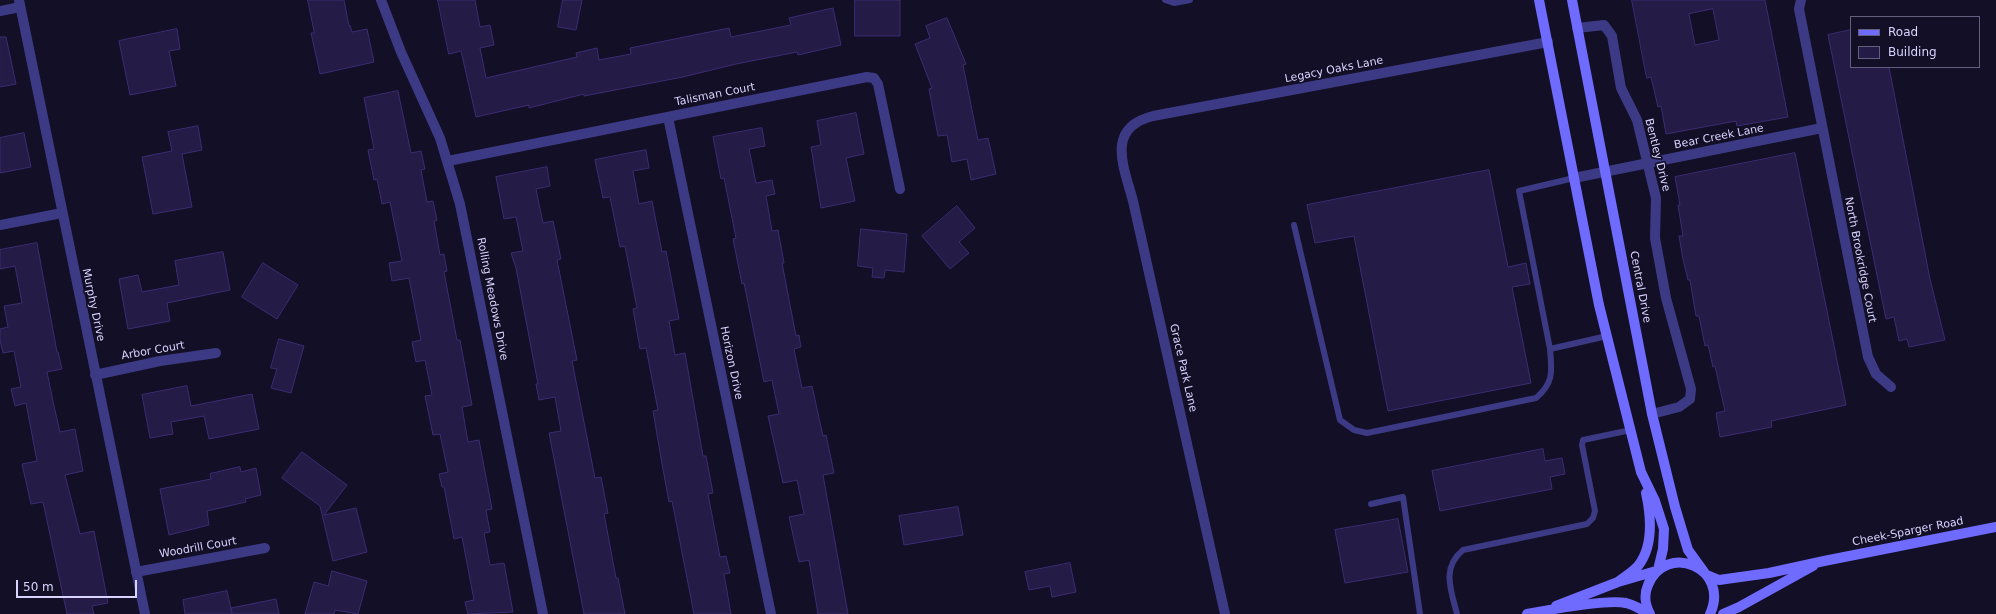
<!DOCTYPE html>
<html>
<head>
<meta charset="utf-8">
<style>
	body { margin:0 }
	#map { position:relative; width:1996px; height:614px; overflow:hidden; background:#130f26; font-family:"DejaVu Sans",sans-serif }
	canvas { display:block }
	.legend { position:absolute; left:1850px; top:16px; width:130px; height:52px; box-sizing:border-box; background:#130f26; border:1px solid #625e7d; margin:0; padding:5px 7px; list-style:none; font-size:12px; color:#d9d4ff }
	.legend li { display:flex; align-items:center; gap:8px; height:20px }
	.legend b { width:20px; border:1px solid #625e7d }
	.scale { position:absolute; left:16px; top:580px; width:121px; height:18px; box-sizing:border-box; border:2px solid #d9d4ff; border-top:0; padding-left:5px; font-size:12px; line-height:14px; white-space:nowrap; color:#d9d4ff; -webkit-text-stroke:3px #130f26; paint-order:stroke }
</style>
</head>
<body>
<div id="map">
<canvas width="1996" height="614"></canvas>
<ul class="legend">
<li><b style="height:5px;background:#6f6bff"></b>Road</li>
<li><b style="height:11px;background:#241b47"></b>Building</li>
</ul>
<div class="scale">50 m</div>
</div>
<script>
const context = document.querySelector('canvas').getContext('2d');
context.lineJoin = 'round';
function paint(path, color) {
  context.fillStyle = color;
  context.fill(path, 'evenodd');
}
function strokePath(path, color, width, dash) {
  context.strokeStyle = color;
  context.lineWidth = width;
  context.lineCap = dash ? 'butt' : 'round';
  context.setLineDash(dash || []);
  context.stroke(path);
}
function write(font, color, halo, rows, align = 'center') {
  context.font = font + ' "DejaVu Sans",sans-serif';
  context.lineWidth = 3.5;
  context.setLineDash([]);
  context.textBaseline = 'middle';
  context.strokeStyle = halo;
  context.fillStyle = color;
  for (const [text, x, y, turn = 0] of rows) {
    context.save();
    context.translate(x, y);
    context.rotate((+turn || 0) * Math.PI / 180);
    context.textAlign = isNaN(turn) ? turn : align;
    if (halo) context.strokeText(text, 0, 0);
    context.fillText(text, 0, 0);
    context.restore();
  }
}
const building = new Path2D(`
	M308,0H344L349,26L350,25L352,32L367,29L374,62L320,74L311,33H314Z
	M438,0H475L480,27L490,25L494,45L480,48L486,78L577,57L576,53L597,48L599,60L631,54L630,48L729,28L731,37L791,25L789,18L833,8L841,45L798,55L797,52L736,64L683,77L584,96V94L529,108V105L476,117L461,51L449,54Z
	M563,0H582L576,30L558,27Z
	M855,0H900V36H855Z
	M1632,0H1765L1788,117L1737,126L1736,121L1666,134L1661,106L1658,107L1651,77L1647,78ZM1713,9L1719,40L1695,45L1689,14Z
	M947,18L966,64L963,65L978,140L988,138L996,174L971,180L967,159L952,162L947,135L938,136L929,89L932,88L915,44L930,38L926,26Z
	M177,29L180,49L169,51L176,86L130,95L119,41Z
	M1851,30V67H1889L1930,279L1945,340L1909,347L1907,339L1899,341L1894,317L1886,319L1828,35Z
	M0,37H6L16,84L0,87Z
	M398,91L411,153L421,151L425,169L421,170L427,202L433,201L437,220L434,221L440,255L444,254L447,271L444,272L457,340H460L472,405L462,407L468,442L479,440L492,509L486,510L490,532L484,533L490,565L504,563L513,612L468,614L465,602L474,600L462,537L454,539L444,487H442L439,474L448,472L440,434L433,435L425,396L432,395L425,360L416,362L412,342L421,340L409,278L392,281L389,263L402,261L390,202L382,204L377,179L374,180L368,150L374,149L364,98Z
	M856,113L864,154L846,158L855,201L821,208L811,147L821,145L817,121Z
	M198,126L202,150L182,154L192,207L153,214L142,157L172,151L168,132Z
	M762,128L765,146L749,149L756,183L772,180L775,194L766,196L772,231L778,230L784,263H782L796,336L799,335L801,347L794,349L802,388L812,386L823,436L826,435L834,473L823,475L848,614H818L809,560L799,562L789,517L804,514L797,480L783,483L768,416L779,414L772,380L764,382L744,283L742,284L733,239L736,238L724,178L721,179L713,137Z
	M24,133L31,167L0,173V138Z
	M646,150L649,168L633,171L639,204L652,201L662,252L666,251L679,319L669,321L675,355L685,353L703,456H706L713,493L708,494L720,557L726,556L730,573L724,574L731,614H694L672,501L669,502L662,464L653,411L658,410L646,348L640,349L633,309L637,308L625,246L620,247L610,197L603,198L595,160Z
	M1795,153L1846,405L1771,421L1772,427L1720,437L1716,413L1725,411L1715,366L1713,367L1708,345L1705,346L1699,316H1696L1690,280H1688L1683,259L1679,236H1683L1678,205H1680L1675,177Z
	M547,167L550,186L536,189L543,223L553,221L561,259L557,260L577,360L572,361L595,478L601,477L608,513L604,514L616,578H618L625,614H584L549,433L561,431L555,397L539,400L536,384H538L516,268L511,253L523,251L516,217L504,219L496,177Z
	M1489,170L1508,267L1526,263L1530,284L1512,287L1531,383L1388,411L1354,236L1315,243L1307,205Z
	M957,206L975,228L959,242L969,253L950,269L922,236Z
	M861,229L907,234L904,272L885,270L884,278L872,277L873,268L858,266Z
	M37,243L57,352H58L62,369L47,372L54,406L60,432L75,429L83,471L65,475L80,534L94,531L108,603L92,606L94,614H67L43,502L31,504L22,464L37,461L26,403L15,406L11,389L21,387L14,351L3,353L0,340V329L8,327L4,306L22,303L15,266L0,269V250Z
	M223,252L230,290L167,303L170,321L128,329L119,279L138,275L142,292L179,285L175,261Z
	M263,263L298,285L277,319L242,297Z
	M279,339L304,346L291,393L271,388L277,369L271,368Z
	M187,386L191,406L252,394L259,429L209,439L204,416L171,422L173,434L150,438L142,395Z
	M1543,449L1545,461L1562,458L1565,474L1550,477L1552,489L1440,511L1432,471Z
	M302,452L347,485L324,515L356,508L367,552L333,561L320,506L282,478Z
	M240,467L241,472L256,468L261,495L245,499L246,502L207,511L209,525L169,535L160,489L211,479L210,474Z
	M958,507L963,535L904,545L899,516Z
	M1398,519L1408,572L1345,583L1335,530Z
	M1070,563L1076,592L1052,597L1050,586L1029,590L1025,572Z
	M332,571L367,581L358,614L335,610L334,614H305L314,582L328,586Z
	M227,591L232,613L231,608L276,599L279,614H185L183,600Z`);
const service = new Path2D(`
	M1165,0L1174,3L1190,0
	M1574,178L1519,191L1550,349L1607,336
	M1294,225L1340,420L1354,430L1367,433L1536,398C1554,383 1552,371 1550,349
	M1371,504L1403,497L1420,614
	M1457,614C1451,590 1441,568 1463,550L1587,524L1593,518L1595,511L1582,445L1583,440L1631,430`);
const minor = new Path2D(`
	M381,0L401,52L440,138L460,204L543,614
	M1801,0L1799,9L1868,357L1876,374L1891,387
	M0,11L20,7
	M1577,28L1604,25L1612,36L1621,88L1637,120L1656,198L1655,238L1666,298L1691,389L1690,399L1679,407L1652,414
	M668,117L771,614
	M448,161L867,77L874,78L878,84L900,189
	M1574,178L1822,128
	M0,225L62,213
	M95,375L160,361L216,353
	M136,572L265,548
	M1225,614L1133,201C1124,167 1105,128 1153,116L1548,42`);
const tertiary = new Path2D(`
	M19,0L145,614`);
const secondary = new Path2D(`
	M1539,0L1599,305L1641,472L1655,501L1664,529L1663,549L1658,570
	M1572,0L1652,414L1675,507L1688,550L1704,572
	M1707,575L1719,580L1769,573L1824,561L1996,527
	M1618,582C1624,577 1633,572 1638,566C1654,546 1651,516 1646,493
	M1556,606L1618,582L1656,571
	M1527,614C1548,610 1607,599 1626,603C1634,605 1641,609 1648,614
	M1650,614C1645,605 1644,594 1648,585C1666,541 1731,568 1710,614
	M1723,614L1739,607L1813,566`);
const streetNames = [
	["Legacy Oaks Lane",1334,70,-11],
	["Talisman Court",715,95,-11],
	["Bear Creek Lane",1719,137,-11],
	["Bentley Drive",1657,155,76],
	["North Brookridge Court",1860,260,79],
	["Central Drive",1640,287,79],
	["Rolling Meadows Drive",492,299,79],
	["Murphy Drive",93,305,78],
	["Arbor Court",153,351,-10],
	["Horizon Drive",731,363,78],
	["Grace Park Lane",1183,368,77],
	["Cheek-Sparger Road",1908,532,-11],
	["Woodrill Court",198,548,-10]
];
paint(building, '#241b47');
strokePath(building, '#3b2d73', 1);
strokePath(service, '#3d3a85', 6);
strokePath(minor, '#3d3a85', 10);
strokePath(tertiary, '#3d3a85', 10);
strokePath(secondary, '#6f6bff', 10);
write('11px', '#d9d4ff', '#130f26', streetNames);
</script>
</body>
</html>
